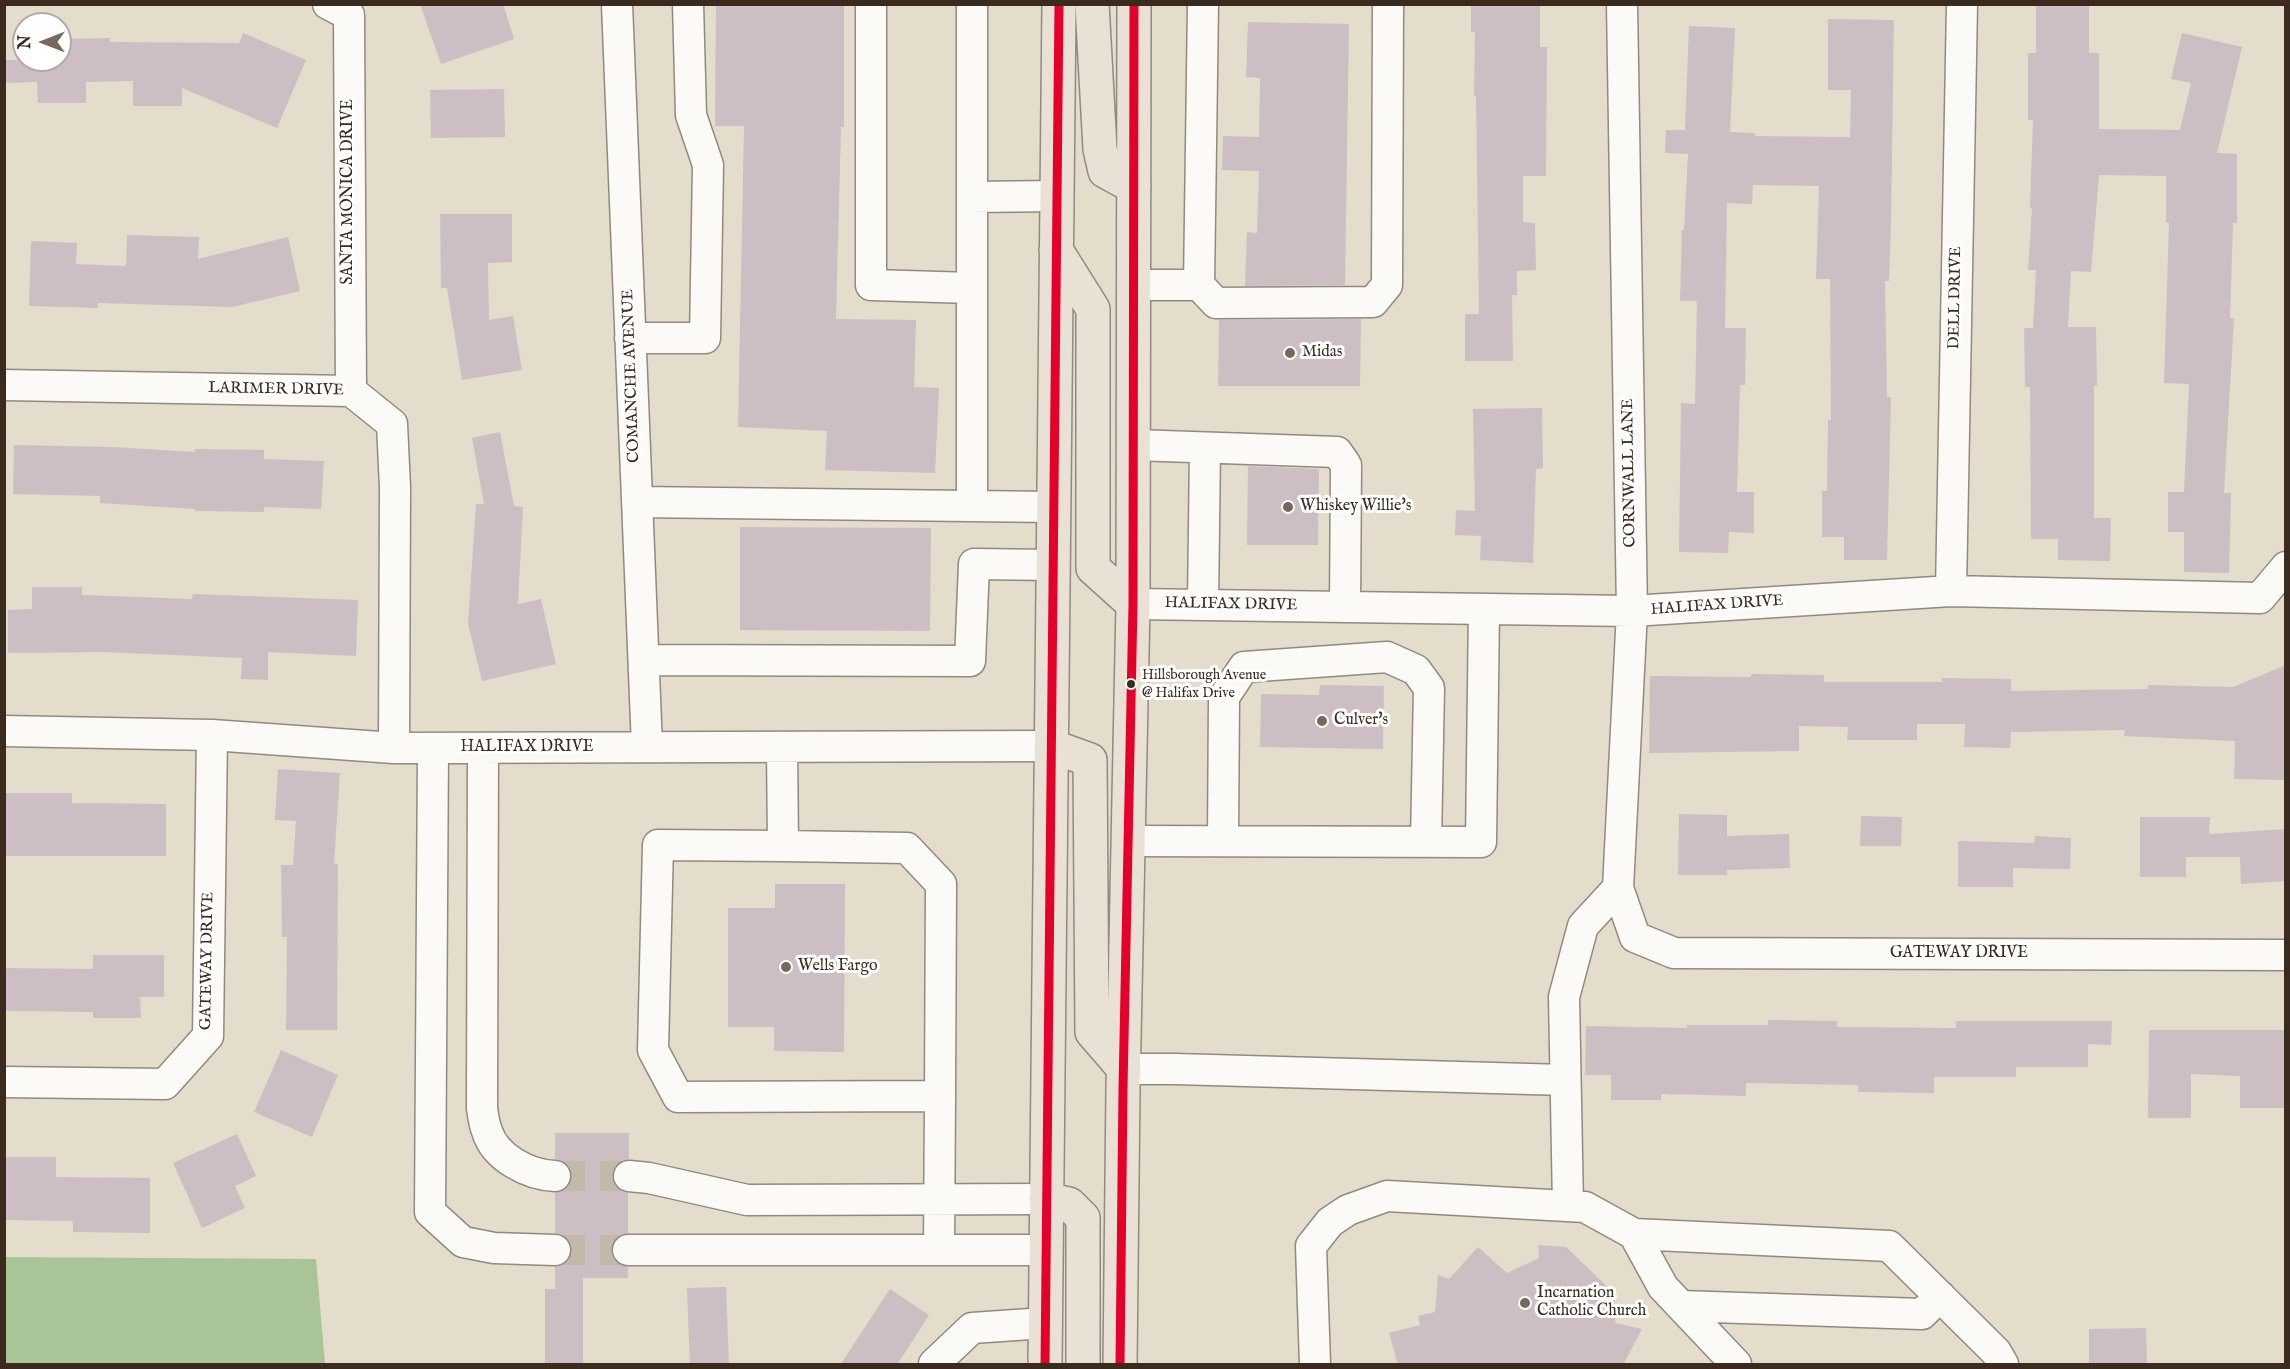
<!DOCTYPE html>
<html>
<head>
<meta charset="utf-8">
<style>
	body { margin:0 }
	#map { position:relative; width:2290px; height:1369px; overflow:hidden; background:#e4ddcc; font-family:"IM FELL English",serif }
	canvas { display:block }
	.frame { position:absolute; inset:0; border:6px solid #3b2a1e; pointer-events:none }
	.north { position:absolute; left:12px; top:12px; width:60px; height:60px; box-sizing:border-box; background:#fff; border:2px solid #b1aaa5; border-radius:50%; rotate:270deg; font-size:16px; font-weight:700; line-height:24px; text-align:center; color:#3b2a1e }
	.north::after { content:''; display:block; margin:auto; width:21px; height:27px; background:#76695b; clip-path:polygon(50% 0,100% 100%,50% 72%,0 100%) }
</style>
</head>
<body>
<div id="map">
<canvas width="2290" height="1369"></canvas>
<div class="frame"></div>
<div class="north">N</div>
</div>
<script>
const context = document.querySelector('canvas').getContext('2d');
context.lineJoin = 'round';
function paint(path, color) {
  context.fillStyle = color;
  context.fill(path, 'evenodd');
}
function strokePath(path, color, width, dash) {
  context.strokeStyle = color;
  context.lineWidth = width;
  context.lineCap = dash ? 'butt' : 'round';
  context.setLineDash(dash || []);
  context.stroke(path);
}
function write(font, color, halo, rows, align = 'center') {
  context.font = font + ' "IM FELL English",serif';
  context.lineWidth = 6;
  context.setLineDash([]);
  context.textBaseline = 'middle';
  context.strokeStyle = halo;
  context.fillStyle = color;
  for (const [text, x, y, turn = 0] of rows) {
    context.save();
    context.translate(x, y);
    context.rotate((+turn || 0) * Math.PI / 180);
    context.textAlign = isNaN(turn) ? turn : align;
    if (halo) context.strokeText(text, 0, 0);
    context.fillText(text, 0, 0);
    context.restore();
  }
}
const forest = new Path2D(`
	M5,1257L316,1259L325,1364H5Z`);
const building = new Path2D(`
	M420,4H503L514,39L441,64Z
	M1471,4H1540V47H1547L1546,176H1523V222L1535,223L1536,270L1517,271V295H1512L1513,361H1465V314H1479L1476,96H1474L1475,32H1471Z
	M2036,4H2089V53H2099V129L2180,130L2191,83L2171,79L2182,33L2242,47L2217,153L2237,154V223H2233L2230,318H2234L2224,493H2231L2229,573L2184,572V532H2168V492H2184L2189,384L2164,383L2169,223H2166V176L2099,175L2091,272L2071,271L2068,327H2096L2097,386H2094V518H2111L2110,561L2058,560V539H2031L2030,387H2025L2024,328H2033L2036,270H2028L2032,208H2030L2033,120H2028V53H2036Z
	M716,5H844V127H841L836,319L916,320L914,387L939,388L935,473L825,470L827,431L738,427L744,126H715Z
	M1828,19L1894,20L1891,225L1889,281H1885L1887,397H1891L1887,560H1844V537H1822V491H1827L1828,420H1831L1830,279H1816L1819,186L1753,185L1752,204L1727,203L1725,328H1746L1745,385H1740L1737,492H1754V533L1729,532L1728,553L1679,552L1681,403L1695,404L1697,301H1680L1682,230H1684L1688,154L1665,153L1666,130H1685L1689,26L1735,28L1730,132L1755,133V136L1850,137L1851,90H1828Z
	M1248,22L1349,24L1345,285L1245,286L1247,232L1257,233L1259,171L1222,170L1223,136L1259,137L1260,78L1246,77Z
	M243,33L306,60L277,128L182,88V106H133V81L86,82V103H38L37,82L4,83V60H60V39L110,38V42L239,43Z
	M504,89L505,137L431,138L430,90Z
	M440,214H512V262L488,263L489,320L513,316L522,370L462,380L447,288H441Z
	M127,235L199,237L198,259L288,237L300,291L232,307L98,303V308L29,306L31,241L77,243L76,264L126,266Z
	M1361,319L1360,386H1218L1219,320Z
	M1542,408L1543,468L1536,469L1533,563L1480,560L1481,536L1455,535L1456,510L1475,511L1473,409Z
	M500,432L514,506L523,507L518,604L541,599L556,664L482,681L468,624L476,504H484L472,438Z
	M14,445L112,447L195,452V449L264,450V459L324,461L321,509L264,507V512L195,511V509L100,503V496L13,494Z
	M1248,466L1319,469L1318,545H1247Z
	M740,527L931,528L930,631L740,630Z
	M32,587H82V595L192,599L193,594L358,600L356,656L268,652V680L241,679L242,658L104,652L8,653V610L32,609Z
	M2286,665V780L2234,779L2235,741L2124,736L2125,730L2011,732L2010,748L1964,747L1965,724H1917V740H1847L1848,727L1799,726V751L1649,753L1650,676L1751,677V674L1824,675V682H1942V678L2011,679V691L2148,689V685L2233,687Z
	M1320,685L1384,686L1383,749L1260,747L1261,694L1319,695Z
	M278,769L340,773L334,864H338L337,1030H286L287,937H282L281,865H293L296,821L275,820Z
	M4,793H72V803L166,804V856H4Z
	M1679,814L1727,815V836L1789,834L1790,868L1727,870V875H1678Z
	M1861,816L1902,817L1901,846H1860Z
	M2140,817H2210L2209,834L2286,829V881L2241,884L2240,857H2186V877H2140Z
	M2035,836L2071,838L2070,869L2013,868V887H1958V841L2034,843Z
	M775,884H845L844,1052L774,1051V1027H728V908H775Z
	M93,955H164V997H140L141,1018H93V1012L4,1011V968L93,969Z
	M1768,1020L1837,1021V1027L1956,1028V1021H2112L2111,1045L2088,1044V1067H2016V1077H1934V1093L1858,1092V1085L1746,1083V1096L1661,1094V1100H1611V1075H1585L1586,1026L1687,1028V1025H1768Z
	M2149,1030H2286V1108H2240V1076L2191,1074V1118H2148Z
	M281,1050L338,1075L312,1137L254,1112Z
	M555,1133H629V1159L621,1161L615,1166L612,1175L613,1183L619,1190L628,1193V1233L619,1235L613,1241L611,1249L613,1259L620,1265L628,1267V1278H583V1365H545V1289H555V1267L564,1265L569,1260L572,1251L570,1242L565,1236L555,1233V1193L562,1191L568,1187L572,1177L570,1169L566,1162L555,1159Z
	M237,1134L256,1176L235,1186L245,1208L202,1228L173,1163Z
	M4,1157H56V1177L150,1178V1233L73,1232V1221L4,1220Z
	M1538,1245L1566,1247L1615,1294V1323L1642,1329L1623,1365H1398L1389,1333L1420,1325L1418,1316L1435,1312L1438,1275L1449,1279L1478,1247L1507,1273L1539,1258Z
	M726,1287L729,1365H690L687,1288Z
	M890,1289L929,1315L897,1365H840Z
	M2146,1328L2147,1363L2089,1364V1329Z`);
const minorTunnel = new Path2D(`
	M555,1176H629
	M555,1250H628`);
const minor = new Path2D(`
	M328,4L349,15L351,391
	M617,4L647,747
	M871,4V285L972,288
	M1622,4L1632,611L1618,888L1635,937L1674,953L2286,955
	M972,197L1057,196
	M1134,285H1199L1203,4
	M1199,285L1216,303L1373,302L1387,285L1388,4
	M630,338H705L708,165L691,115L688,4
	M4,385L351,391L392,424L395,487L394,748
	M1134,445L1337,452L1346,465L1345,607
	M637,502L1053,507
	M972,506V4
	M1951,591L1962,4
	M1133,604L1632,611L1951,591L2260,598L2286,567
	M1203,605L1205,448
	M644,660L970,661L974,564L1053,565
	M4,731L212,735L394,748L1051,746
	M782,747L783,846L658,845L653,1050L678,1097L940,1096L941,884L907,848L783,846
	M433,748L430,1212L463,1242L494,1248L555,1250
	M483,748L482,1108C483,1115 484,1124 487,1131C495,1158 529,1175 555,1176
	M1128,841L1481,842L1484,609
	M1223,841L1224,697L1244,667L1387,657L1416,670L1429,688L1426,842
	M1124,1069H1175L1565,1080
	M4,1082L165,1084L208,1036L212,735
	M629,1176L649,1178L747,1200L1046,1199
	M1568,1206L1564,997L1583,926L1618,888
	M1634,1234L1663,1287L1736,1364
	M628,1250H1046
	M939,1250L940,1096
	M1681,1306L1922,1314L1940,1296
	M934,1364L972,1328L1045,1323
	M1315,1364L1311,1246L1330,1222L1348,1210L1387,1196L1585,1207L1634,1234L1889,1246L1996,1352L2003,1364`);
const major = new Path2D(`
	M1092,4L1100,149L1105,171L1134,187
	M1056,250L1093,309V568L1133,604
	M1051,746L1090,760L1092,1032L1124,1069
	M1046,1199L1069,1204L1083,1218V1364
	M1045,1364L1059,4
	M1120,1364L1123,1088L1133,604L1134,4`);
const bus1 = new Path2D(`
	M1045,1364L1059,4
	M1120,1364L1123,1088L1133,604L1134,4`);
const markers = [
	[1290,353,6,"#76695b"],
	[1288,507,6,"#76695b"],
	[1131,684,5,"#3b2a1e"],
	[1322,721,6,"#76695b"],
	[786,967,6,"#76695b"],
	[1525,1303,6,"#76695b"]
];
const busNames = [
	["Hillsborough Avenue",1142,676],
	["@ Halifax Drive",1142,694]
];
const streetNames = [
	["SANTA MONICA DRIVE",349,192,-90],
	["DELL DRIVE",1956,298,-89],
	["COMANCHE AVENUE",632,376,-92],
	["LARIMER DRIVE",276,390,1],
	["CORNWALL LANE",1630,473,-91],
	["HALIFAX DRIVE",1231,605,1],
	["HALIFAX DRIVE",1717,606,-4],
	["HALIFAX DRIVE",527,748],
	["GATEWAY DRIVE",1959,954],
	["GATEWAY DRIVE",208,961,-89]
];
const poiNames = [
	["Midas",1302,353],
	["Whiskey Willie's",1300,507],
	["Culver's",1334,721],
	["Wells Fargo",798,967],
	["Incarnation",1537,1294],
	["Catholic Church",1537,1312]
];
paint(forest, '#a9c598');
paint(building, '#ccbec2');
strokePath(minorTunnel, '#c2b9a9', 30, [30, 15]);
strokePath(minor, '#908a80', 33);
strokePath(major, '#908a80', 36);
strokePath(minor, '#fbfaf7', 30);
strokePath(major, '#eae1d5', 33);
strokePath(bus1, '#e4002b', 9);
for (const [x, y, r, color] of markers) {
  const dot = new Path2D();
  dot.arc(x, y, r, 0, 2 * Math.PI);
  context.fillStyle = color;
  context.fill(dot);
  strokePath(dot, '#fff', 2);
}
write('14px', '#3b2a1e', '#fff', busNames, 'left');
write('16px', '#3b2a1e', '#fff', streetNames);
write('16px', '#3b2a1e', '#fff', poiNames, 'left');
</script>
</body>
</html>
